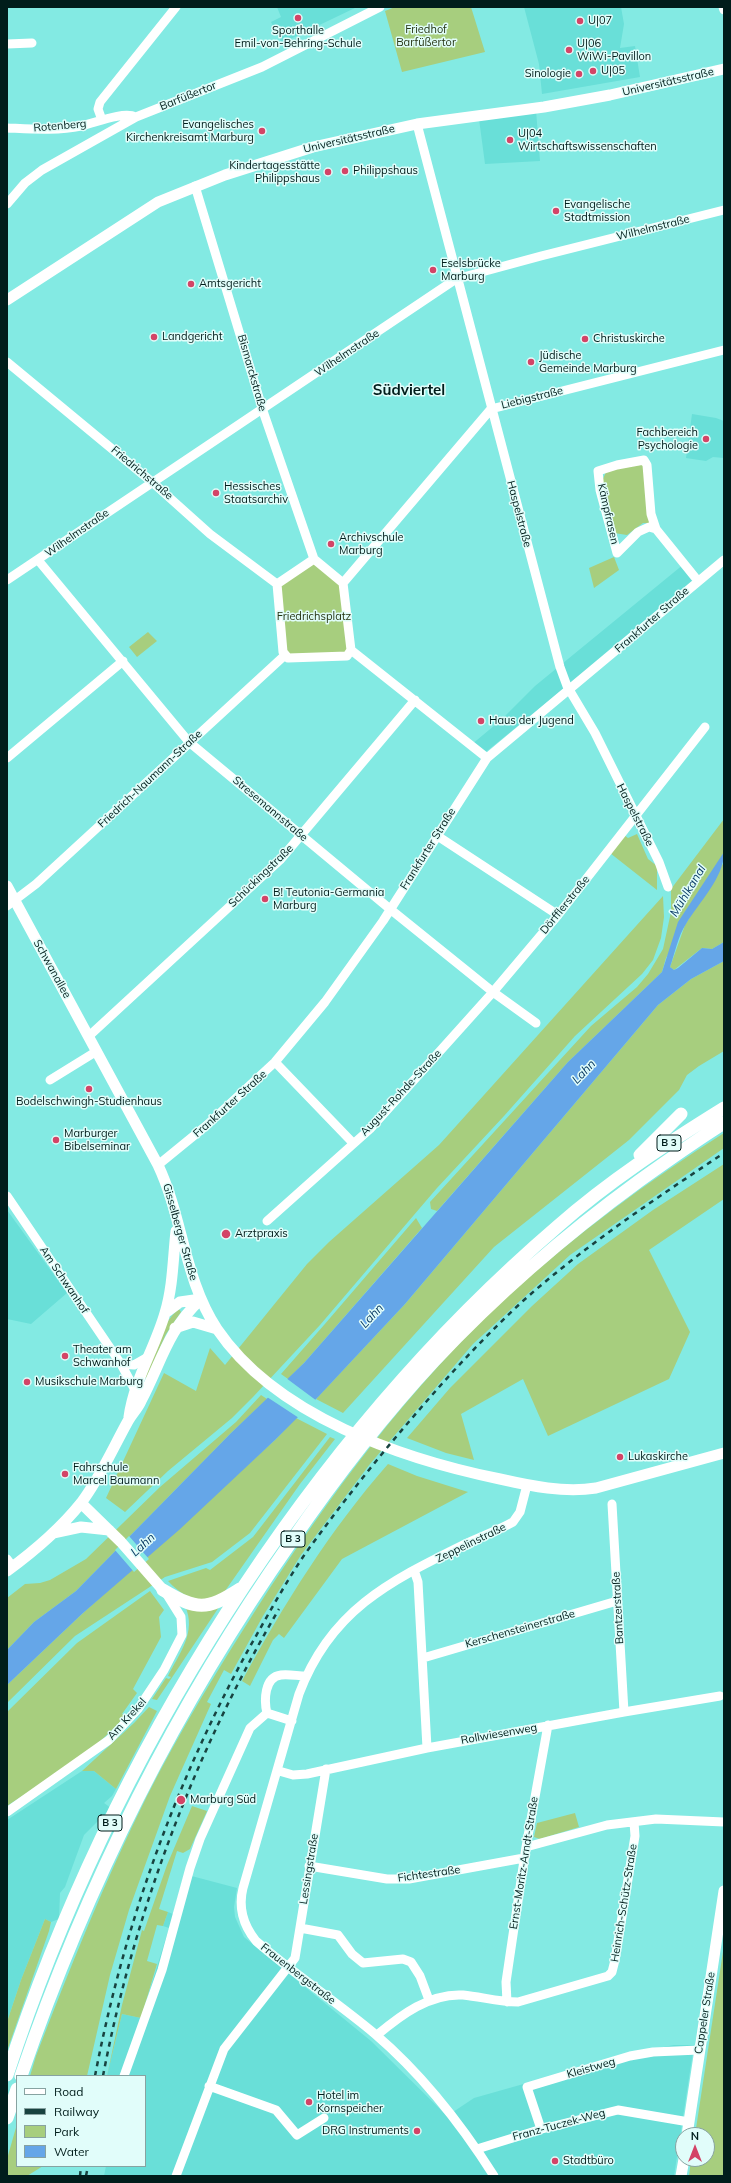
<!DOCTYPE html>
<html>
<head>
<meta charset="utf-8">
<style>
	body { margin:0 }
	#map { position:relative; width:731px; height:2183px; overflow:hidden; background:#83eae3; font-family:Mulish,sans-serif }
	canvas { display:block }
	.frame { position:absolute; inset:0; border:8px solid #001d1b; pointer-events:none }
	.legend { position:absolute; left:16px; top:2075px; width:130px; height:92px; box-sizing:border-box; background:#e1fdfa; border:1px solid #87a3a1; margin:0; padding:5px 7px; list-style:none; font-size:12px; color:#001d1b }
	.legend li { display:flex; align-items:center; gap:8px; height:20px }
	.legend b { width:20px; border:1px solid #87a3a1 }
	.north { position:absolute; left:675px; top:2127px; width:40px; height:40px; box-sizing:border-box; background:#e1fdfa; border:1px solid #87a3a1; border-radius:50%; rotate:0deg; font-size:11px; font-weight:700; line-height:16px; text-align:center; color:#001d1b }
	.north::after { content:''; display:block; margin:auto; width:14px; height:18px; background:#d34467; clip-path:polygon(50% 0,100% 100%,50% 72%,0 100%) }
</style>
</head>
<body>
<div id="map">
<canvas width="731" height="2183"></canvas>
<div class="frame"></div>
<ul class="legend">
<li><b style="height:5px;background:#fff"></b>Road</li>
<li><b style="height:5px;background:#184340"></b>Railway</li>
<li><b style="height:11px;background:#a7ce7e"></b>Park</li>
<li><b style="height:11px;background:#65a6e8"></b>Water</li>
</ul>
<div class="north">N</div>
</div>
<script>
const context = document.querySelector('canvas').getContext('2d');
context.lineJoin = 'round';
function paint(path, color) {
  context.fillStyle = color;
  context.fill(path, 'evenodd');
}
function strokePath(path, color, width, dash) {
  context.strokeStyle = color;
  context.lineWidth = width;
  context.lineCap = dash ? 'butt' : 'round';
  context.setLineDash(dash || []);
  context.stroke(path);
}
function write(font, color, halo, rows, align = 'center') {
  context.font = font + ' Mulish,sans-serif';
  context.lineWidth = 3;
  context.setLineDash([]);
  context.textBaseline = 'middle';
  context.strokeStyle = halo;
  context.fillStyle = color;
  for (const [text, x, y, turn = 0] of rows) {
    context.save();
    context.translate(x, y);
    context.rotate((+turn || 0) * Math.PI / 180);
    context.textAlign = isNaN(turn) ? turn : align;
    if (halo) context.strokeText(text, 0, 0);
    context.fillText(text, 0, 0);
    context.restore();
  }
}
const built = new Path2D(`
	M277,7H357L282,43L271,22L281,17Z
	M524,7H621L624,24L620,48L635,46L640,77L542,94L539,64Z
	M536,110L540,161L485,164L479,119Z
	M692,414L716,418L724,421V458L713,457L706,461L686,458Z
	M684,564L696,578L636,630L482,755L471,745L501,720L535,686Z
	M7,1210L67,1293L31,1324L7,1319Z
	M82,1771H94L116,1789L112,1796L104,1803L111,1808L84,1835L65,1887L60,1893L59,1919L51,1922L45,1919L21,1980L7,2022V1820Z
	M184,1874L237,1888L234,1907L235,1917L244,1937L371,2041L447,2116L474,2098L633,2053L674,2045H694L674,2176H104L106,2166H145V2076H107L122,2014L141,2018L169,1928L163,1926L168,1912L173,1914Z`);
const green = new Path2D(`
	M395,7H471L485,52L402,72L385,11Z
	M638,463L646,466L652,523H643L627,535L614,533L601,483L606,472Z
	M614,557L619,570L594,588L589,568Z
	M313,560L342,584L349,650L346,655L287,657L280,585Z
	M148,632L157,641L137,657L129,647Z
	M724,819V852L666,958L662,972L568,1062L437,1211L431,1209L430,1202L591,1026L637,987L648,974L663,949L671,912V889Z
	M637,834L648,859L657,866V890L610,853L624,835L628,838Z
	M724,862V942L712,949L702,948L674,970L670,967L685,925Z
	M663,896L664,917L661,938L653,960L642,974L575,1036L504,1116L437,1188L320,1325L253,1397L232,1418L168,1471L125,1512L106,1498L164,1373L196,1391L210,1348L225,1365L307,1264L329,1242L439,1145Z
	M724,961V1051L699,1066L687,1075L679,1090L629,1140L494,1247L343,1413L316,1399L405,1304L658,1005L691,979Z
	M724,1133V1148L570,1255L473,1344L370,1464L301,1555L263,1616L231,1674L224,1670L207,1702L211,1704L170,1796L129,1910L110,1975L87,2076H30L36,2056C70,1968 105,1880 147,1796C180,1731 218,1669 257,1608C329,1496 410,1386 508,1296C575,1235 648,1181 724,1133Z
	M724,1164V1199L649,1250L690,1332L669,1379L548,1436L523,1379L461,1414L474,1460L446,1453L407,1438L450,1388L532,1306L578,1264L653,1210Z
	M416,1218L422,1228L304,1363L288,1379L281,1374L324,1325Z
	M179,1309L181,1312L166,1334L146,1379L145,1377C153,1355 160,1324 179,1309Z
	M261,1395L267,1399L231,1433L76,1591L34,1622L7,1650V1598L25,1584L40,1583L50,1580L86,1559L160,1487L236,1422Z
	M296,1418L327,1434L250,1533L212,1562L165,1577L75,1636L7,1703V1685L83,1613L275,1440Z
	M330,1437L335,1439L300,1484L225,1591C203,1606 186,1600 168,1581L206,1568L210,1570L253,1537Z
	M388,1464L417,1476L468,1492L342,1559L284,1638L279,1634L273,1640L250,1686L242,1681C284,1604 330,1530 388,1464Z
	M150,1591L164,1610L159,1617L161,1637L133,1689L137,1693L122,1714L125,1716C93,1754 48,1779 7,1806V1712L77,1643Z
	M185,1606L219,1607L157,1700L152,1699L166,1678L169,1679L171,1677L168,1676C179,1654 197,1632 185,1606Z
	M149,1707L157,1711L116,1789L94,1771H82L134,1723Z
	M192,1806L207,1811L190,1849L183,1853L177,1851L159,1909L168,1912L163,1926L157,1925L147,1961L157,1964L141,2018L122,2014L107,2076L122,2005L142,1930L144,1931L167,1865Z
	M575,1813L579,1827L540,1839L534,1837L537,1823Z
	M45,1919L51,1922L49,1931L7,2051V2022L21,1980Z
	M724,1945V2176H689L691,2159H707V2135H695Z
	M17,2124V2166H43L27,2176H7V2159Z`);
const water = new Path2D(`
	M724,852C724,878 699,902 686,924C678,936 675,953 670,967L674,970L678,968L702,948L712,949L724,942V961L691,979L658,1005L405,1304L319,1396L275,1440L179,1530L83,1613L7,1685V1650L34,1622L76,1591L231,1433L304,1363L568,1062L662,972L678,922Z`);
const pier = new Path2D(`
	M286,1378L317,1401L299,1418L267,1397Z
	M129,1536L149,1559L134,1572L115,1550Z`);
const minor = new Path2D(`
	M723,7L724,10
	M7,44L32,43
	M102,120L98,109L100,102L176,7
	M417,124L560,667L567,686L595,733L659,862L668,887
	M7,128C31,129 58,131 81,126C95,123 123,111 136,117
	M195,186L264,414L314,559
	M7,204L25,183L42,170L136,117L262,67L380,7
	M7,362L152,482L210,534L277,584
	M656,529L649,527L638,532L617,553L600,490L598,471L617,465L644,460L647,465L651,514L656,529L698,581
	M314,559L343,583L351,650L347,656L288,658L283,652L277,584Z
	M38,560L189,742L390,909L493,992L536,1023
	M7,580L456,279L541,256L724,210
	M343,583L491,409L724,350
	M351,650L487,758
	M7,758L123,661
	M436,835L558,915
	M7,906L36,884L284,656
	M89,1036L280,860L415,700
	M275,1062L353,1143
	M50,1080L97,1051
	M158,1165L207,1125L275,1062L325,1002L383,921L487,758L724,560
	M7,1196L121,1364L135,1390
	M267,1221L370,1129L493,992L558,915L705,727
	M121,1364L134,1365L148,1357
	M612,1504L624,1712
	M7,1559L13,1567
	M414,1570L418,1582L427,1748
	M423,1658L617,1601
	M267,1713C264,1701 264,1677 281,1675C289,1674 298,1676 306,1676
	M267,1713L292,1721
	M279,1771L293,1775L307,1774L427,1748L624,1712L720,1696
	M7,1812L109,1740L138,1709L164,1670L182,1635L181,1617L166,1593
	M526,1847L607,1825L656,1819L724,1822
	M309,1866L387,1879H409L524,1858
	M300,1928L338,1935L352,1954L363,1963L403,1959L411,1962L420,1976L429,2000
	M507,2002L506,1982L526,1847L548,1725
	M377,2035C401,2015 430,1993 463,1995C482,1997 499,2002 518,2002L608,1976L612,1972L615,1960L635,1836L634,1822
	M124,2076L162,1970L190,1868L200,1839L250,1728L267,1713
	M209,2086L276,2110L297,2135L324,2118
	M541,2129L527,2087L630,2056L653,2052L699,2050
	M477,2149L542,2129L618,2110L689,2122
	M176,2176L224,2049L295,1958L326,1769
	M494,2176C461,2124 423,2075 375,2034C337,2002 294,1974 256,1941C243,1925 238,1908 243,1888L299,1694C330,1611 388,1582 463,1545C480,1537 497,1531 513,1522L520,1512L527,1485`);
const major = new Path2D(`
	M7,300L158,202L225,175L313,147L417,124L544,107L610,95L724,69
	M7,886L158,1165C183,1218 184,1279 217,1329C276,1416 402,1459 500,1479C531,1486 564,1493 596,1488L724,1453
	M165,1313L180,1302L201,1299
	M175,1328L193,1322L217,1329
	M129,1417C134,1380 155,1348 165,1313C173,1287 173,1258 176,1231
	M81,1503L121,1542L163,1590
	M53,1533L81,1527L109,1530
	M7,1571C33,1552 61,1528 81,1503C100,1478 113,1448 128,1421C132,1414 138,1408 141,1401C162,1361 167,1331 201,1299
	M687,2135L724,1891
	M681,2176L684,2159`);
const highway = new Path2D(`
	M640,1155L681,1114
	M163,1590C197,1610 206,1611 240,1589
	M7,2075C110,1759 305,1443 558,1226C609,1181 666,1144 724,1108
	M21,2076C86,1886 176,1706 291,1542C335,1478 381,1418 434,1361C496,1295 565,1235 639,1181C667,1161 695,1141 724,1123
	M7,2118L17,2089`);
const rail = new Path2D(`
	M95,2076C124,1924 177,1778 252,1643C269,1613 286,1582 305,1554C339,1507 375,1461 413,1417C448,1376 484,1337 524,1300C586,1245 655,1199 724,1153
	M103,2076C134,1913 195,1752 279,1609
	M80,2176L81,2166
	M86,2176L88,2166`);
const markers = [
	[298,18,4,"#d34467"],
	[580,21,4,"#d34467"],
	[569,50,4,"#d34467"],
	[593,71,4,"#d34467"],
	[579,74,4,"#d34467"],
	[262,131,4,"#d34467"],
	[510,140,4,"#d34467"],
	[345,171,4,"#d34467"],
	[328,172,4,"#d34467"],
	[556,211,4,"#d34467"],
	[433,270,4,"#d34467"],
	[191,284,4,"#d34467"],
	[154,337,4,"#d34467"],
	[585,339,4,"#d34467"],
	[531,362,4,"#d34467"],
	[706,439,4,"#d34467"],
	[216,493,4,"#d34467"],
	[331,544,4,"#d34467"],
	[481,721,4,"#d34467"],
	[265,899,4,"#d34467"],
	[89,1089,4,"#d34467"],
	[56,1140,4,"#d34467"],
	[226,1234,5,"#d34467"],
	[65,1356,4,"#d34467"],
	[27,1382,4,"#d34467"],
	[620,1457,4,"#d34467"],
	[65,1474,4,"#d34467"],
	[181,1800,5,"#d34467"],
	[309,2102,4,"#d34467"],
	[417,2131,4,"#d34467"],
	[555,2161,4,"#d34467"]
];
const shields = [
	[669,1143,24],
	[293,1539,24],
	[110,1823,24]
];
const shieldNames = [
	["B 3",669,1143],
	["B 3",293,1539],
	["B 3",110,1823]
];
const poiNames = [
	["U|07",588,21],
	["Sporthalle",298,31,"center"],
	["Emil-von-Behring-Schule",298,44,"center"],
	["U|06",577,44],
	["WiWi-Pavillon",577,57],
	["U|05",601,71],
	["Sinologie",571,74,"right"],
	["Evangelisches",254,125,"right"],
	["Kirchenkreisamt Marburg",254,138,"right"],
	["U|04",518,134],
	["Wirtschaftswissenschaften",518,147],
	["Kindertagesstätte",320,166,"right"],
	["Philippshaus",320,179,"right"],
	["Philippshaus",353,171],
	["Evangelische",564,205],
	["Stadtmission",564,218],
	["Eselsbrücke",441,264],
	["Marburg",441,277],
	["Amtsgericht",199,284],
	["Landgericht",162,337],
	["Christuskirche",593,339],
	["Jüdische",539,356],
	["Gemeinde Marburg",539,369],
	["Fachbereich",698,433,"right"],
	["Psychologie",698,446,"right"],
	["Hessisches",224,487],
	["Staatsarchiv",224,500],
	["Archivschule",339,538],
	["Marburg",339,551],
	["Haus der Jugend",489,721],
	["B! Teutonia-Germania",273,893],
	["Marburg",273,906],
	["Bodelschwingh-Studienhaus",89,1102,"center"],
	["Marburger",64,1134],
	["Bibelseminar",64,1147],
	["Arztpraxis",235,1234],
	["Theater am",73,1350],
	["Schwanhof",73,1363],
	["Musikschule Marburg",35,1382],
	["Lukaskirche",628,1457],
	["Fahrschule",73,1468],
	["Marcel Baumann",73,1481],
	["Marburg Süd",190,1800],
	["Hotel im",317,2096],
	["Kornspeicher",317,2109],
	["DRG Instruments",409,2131,"right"],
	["Stadtbüro",563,2161]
];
const parkNames = [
	["Friedhof",426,30],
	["Barfüßertor",426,43],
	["Friedrichsplatz",314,617]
];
const streetNames = [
	["Universitätsstraße",668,82,-13],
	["Barfüßertor",188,96,-22],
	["Rotenberg",60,126,-5],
	["Universitätsstraße",349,139,-13],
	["Wilhelmstraße",653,228,-14],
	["Wilhelmstraße",347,353,-34],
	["Bismarckstraße",252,373,74],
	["Liebigstraße",532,398,-14],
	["Friedrichstraße",142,473,40],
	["Haspelstraße",519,514,75],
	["Kämpfrasen",608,514,77],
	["Wilhelmstraße",77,533,-35],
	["Frankfurter Straße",652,620,-41],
	["Friedrich-Naumann-Straße",150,779,-43],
	["Stresemannstraße",270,809,40],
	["Haspelstraße",635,815,63],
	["Frankfurter Straße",428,849,-58],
	["Schückingstraße",261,876,-44],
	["Dörfflerstraße",565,905,-51],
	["Schwanallee",52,969,61],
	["August-Rohde-Straße",401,1093,-47],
	["Frankfurter Straße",230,1104,-42],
	["Gisselberger Straße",180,1232,74],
	["Am Schwanhof",64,1280,56],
	["Zeppelinstraße",471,1543,-26],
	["Bantzerstraße",618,1608,-93],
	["Kerschensteinerstraße",520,1629,-16],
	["Am Krekel",127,1719,-48],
	["Rollwiesenweg",499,1734,-10],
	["Ernst-Moritz-Arndt-Straße",524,1863,-81],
	["Lessingstraße",309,1869,-81],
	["Fichtestraße",429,1874,-8],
	["Heinrich-Schütz-Straße",624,1903,-81],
	["Frauenbergstraße",298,1974,38],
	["Cappeler Straße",705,2013,-81],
	["Kleistweg",591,2068,-16],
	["Franz-Tuczek-Weg",559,2125,-15]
];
const waterNames = [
	["Mühlkanal",688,891,-59],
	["Lahn",584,1072,-46],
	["Lahn",372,1316,-47],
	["Lahn",143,1545,-43]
];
const districtNames = [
	["Südviertel",409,390]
];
paint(built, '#69dfd8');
paint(green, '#a7ce7e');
paint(water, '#65a6e8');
paint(pier, '#83eae3');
strokePath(minor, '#fff', 9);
strokePath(major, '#fff', 11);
strokePath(highway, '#fff', 13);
strokePath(rail, '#184340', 2.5, [5, 5]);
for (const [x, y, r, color] of markers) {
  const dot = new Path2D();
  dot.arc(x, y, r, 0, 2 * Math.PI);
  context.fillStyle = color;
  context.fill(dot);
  strokePath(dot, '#e1fdfa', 1.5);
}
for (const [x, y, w] of shields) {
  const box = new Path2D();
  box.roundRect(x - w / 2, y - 8, w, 16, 3);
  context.fillStyle = '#e1fdfa';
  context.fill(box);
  strokePath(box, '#001d1b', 1);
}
write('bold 10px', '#001d1b', null, shieldNames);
write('11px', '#001d1b', '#e1fdfa', poiNames, 'left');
write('11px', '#263513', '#e1fdfa', parkNames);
write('11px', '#001d1b', '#e1fdfa', streetNames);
write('italic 12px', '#0a3b65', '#e1fdfa', waterNames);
write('bold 15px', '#001d1b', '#e1fdfa', districtNames);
</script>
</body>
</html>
